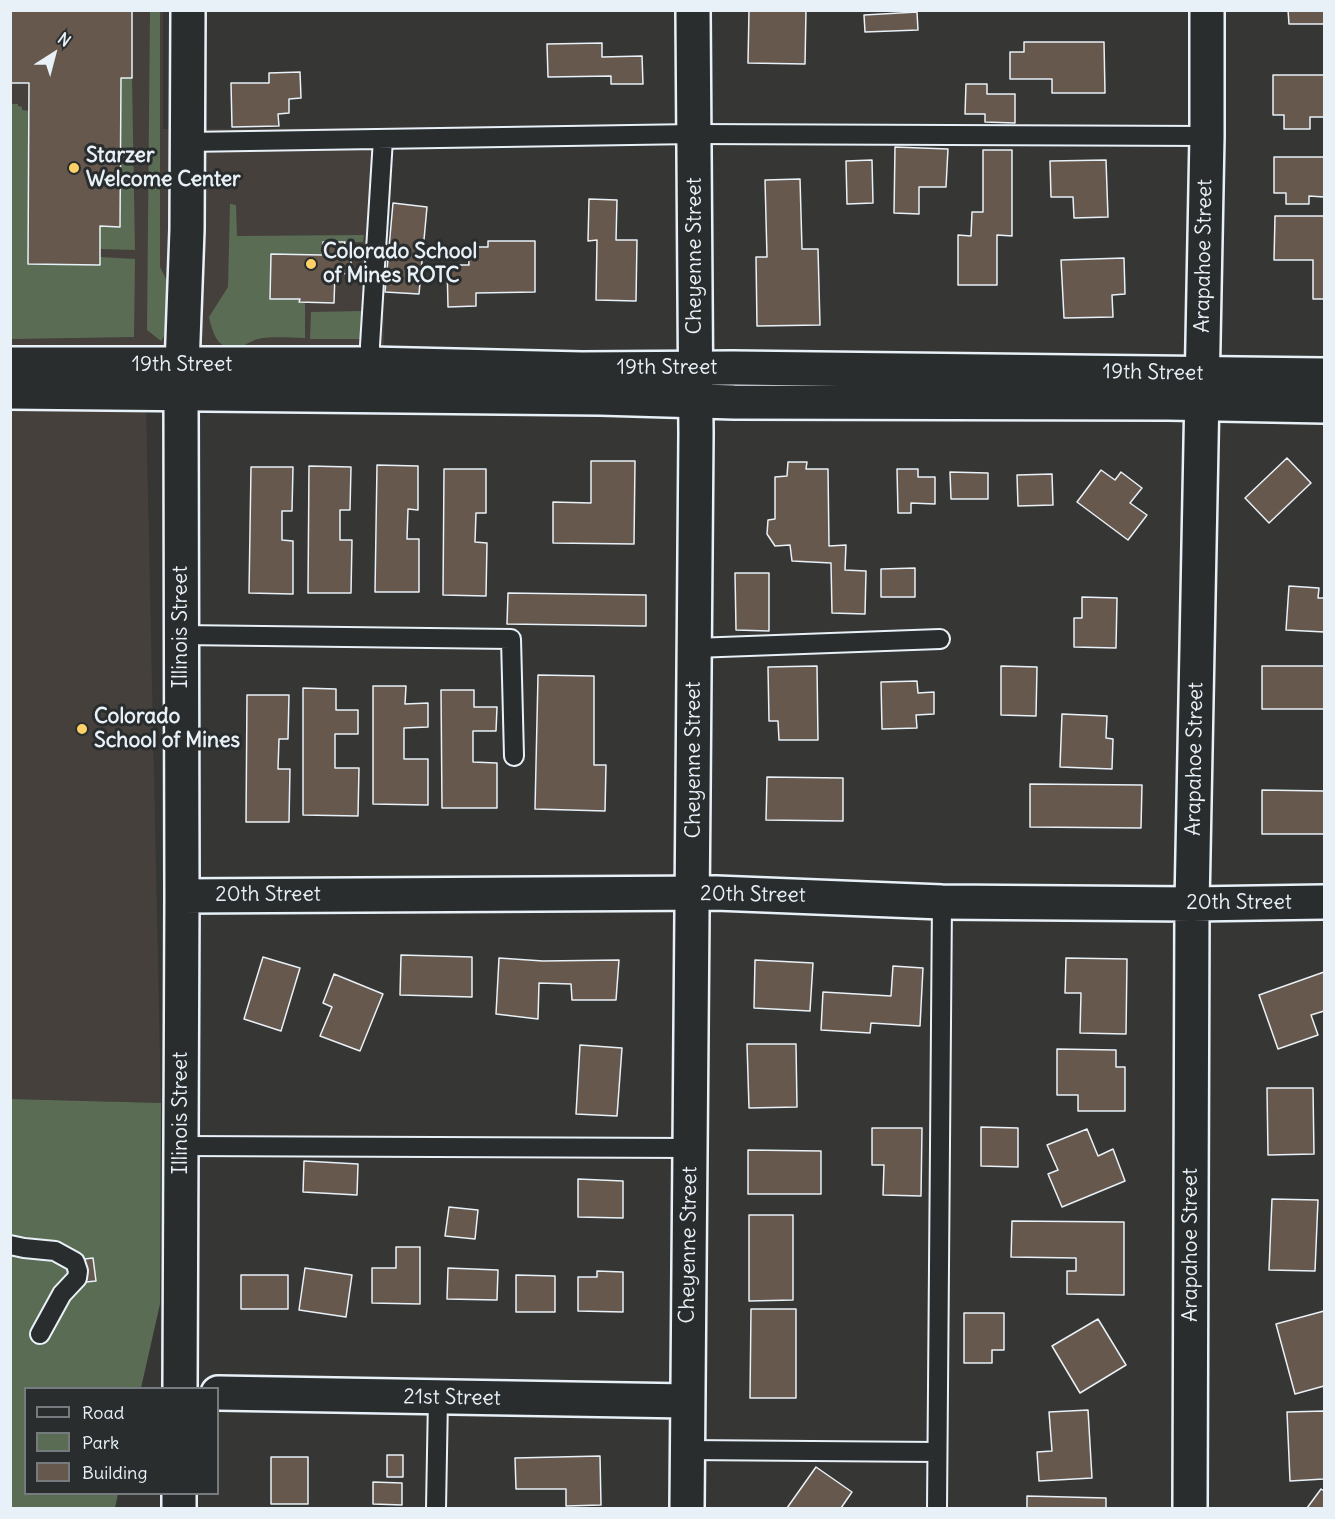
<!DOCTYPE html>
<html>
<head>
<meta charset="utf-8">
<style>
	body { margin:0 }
	#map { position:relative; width:1335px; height:1519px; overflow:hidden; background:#363634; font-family:Delius,sans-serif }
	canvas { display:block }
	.frame { position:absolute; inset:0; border:12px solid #e8f1f8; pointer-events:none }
	.legend { position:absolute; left:24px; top:1387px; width:195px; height:108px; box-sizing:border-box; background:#2a2d2e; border:2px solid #767b7f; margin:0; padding:8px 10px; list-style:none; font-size:18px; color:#e8f1f8 }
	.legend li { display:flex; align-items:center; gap:12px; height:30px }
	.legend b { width:30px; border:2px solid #767b7f }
	.north { position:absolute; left:24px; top:24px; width:60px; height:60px; -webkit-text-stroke:4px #2a2d2e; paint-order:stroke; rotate:36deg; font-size:16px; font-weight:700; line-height:24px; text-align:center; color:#e8f1f8 }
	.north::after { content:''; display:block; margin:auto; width:21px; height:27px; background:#e8f1f8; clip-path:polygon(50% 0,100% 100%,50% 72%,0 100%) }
</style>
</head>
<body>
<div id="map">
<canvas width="1335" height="1519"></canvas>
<div class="frame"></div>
<ul class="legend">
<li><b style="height:8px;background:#2a2d2e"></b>Road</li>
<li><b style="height:16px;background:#5b6c55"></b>Park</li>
<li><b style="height:16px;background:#67584e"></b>Building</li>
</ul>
<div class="north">N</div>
</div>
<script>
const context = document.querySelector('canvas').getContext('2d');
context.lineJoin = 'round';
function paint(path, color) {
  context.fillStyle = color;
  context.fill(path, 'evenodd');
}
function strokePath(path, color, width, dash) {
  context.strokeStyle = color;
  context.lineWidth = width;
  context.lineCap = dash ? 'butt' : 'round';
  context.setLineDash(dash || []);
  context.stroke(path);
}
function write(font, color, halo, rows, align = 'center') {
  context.font = font + ' Delius,sans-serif';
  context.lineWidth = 6;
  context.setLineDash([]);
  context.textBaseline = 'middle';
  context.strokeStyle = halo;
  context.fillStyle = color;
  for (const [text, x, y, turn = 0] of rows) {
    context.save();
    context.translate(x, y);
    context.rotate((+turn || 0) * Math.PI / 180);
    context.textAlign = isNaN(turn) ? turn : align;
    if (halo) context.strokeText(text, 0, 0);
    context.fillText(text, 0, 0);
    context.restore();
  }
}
const built = new Path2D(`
	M11,11H163V129L383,128L384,347L309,348L145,357L161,1103L11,1099Z`);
const green = new Path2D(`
	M160,10V267L168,283L167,332L161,341L147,330L150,11Z
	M121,78H132L135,250L100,249V226L119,227Z
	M10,104H18V106L22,107V110L29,111L28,264L100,265V257L135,259L134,337L11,339Z
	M230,204L236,205L237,236L364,235L363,242H323L322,255L300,299V302L305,303V338C290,338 273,336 258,339C252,340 247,345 241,346C219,353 213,335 209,317L228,287Z
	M363,311L362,339H310L311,312Z
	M11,1099L161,1103L160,1304L141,1388H26V1494H118L115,1508H11Z`);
const building = new Path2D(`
	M10,10H132V78H121L120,227L100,226V265L28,264L29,83H10Z
	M749,10H806L805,64L748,63Z
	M1288,10H1324V24H1289Z
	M917,12L918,30L865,32L864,15Z
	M1024,42H1104L1105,93H1052V79H1010V52H1024Z
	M602,43V57L642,56L643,84H611V76L548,77L547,44Z
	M300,72L301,98L289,99V113L278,114L279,126L232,127L231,83H269V73Z
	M1273,75H1324V117H1310V129H1284V115H1273Z
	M966,84H987V94H1015V123L985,122V114H965Z
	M895,147L948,149L946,187H919V214L894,213Z
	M983,150H1012V236L997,235V285H958V235L971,236L972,212H983Z
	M1274,157H1324V197L1309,196V204H1286V193H1274Z
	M872,160L873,203L847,204L846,161Z
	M1106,160L1108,217L1074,218L1073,197H1051L1050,161Z
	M800,179L802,249H818L820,325L757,326L756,257H767L765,180Z
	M589,199L617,200L616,240H637L636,301L596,300L597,240L588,241Z
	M393,203L427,207L419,294L385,292Z
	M1275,216H1324V299H1313V260H1274Z
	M488,241H535V292L476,293V306L448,307L447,265H469L468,247H488Z
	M323,242H345L344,247H351V274L335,273L334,303L299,302L300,299H270L271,254L322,255Z
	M1124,258L1125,294L1112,295L1113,317L1064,318L1061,260Z
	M1287,458L1311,483L1269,523L1245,498Z
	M591,461H635L634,544L553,543V502L591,503Z
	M788,462H807L806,469H828L829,546L846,545L845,570L866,571L865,614L832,613L831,563L792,561L790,545L775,546L767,534L768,520L775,519V477L787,476Z
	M377,465L418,466V510L408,509L407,539H419V592H375Z
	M309,466L351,467L350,510H340V540H352L351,593H308Z
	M251,467H293L292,511H282V540L293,541V594L249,593Z
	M444,469H486V513H476L475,542L487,543L486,596L443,595Z
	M897,469H918V477H935V504L911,503V513H898Z
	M1101,470L1115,480L1121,472L1142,488L1130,503L1147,515L1128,540L1077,502Z
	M950,472L988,473V499H951Z
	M1052,474L1053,505L1018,506L1017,475Z
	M915,568V597H881V569Z
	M735,573H769V631L736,630Z
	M1289,586L1319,588L1318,598H1324V632L1286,630Z
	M508,593L646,595V626L507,624Z
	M1082,597L1117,598L1116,648L1074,647V618H1082Z
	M817,666L818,740H779L778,721H769L768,667Z
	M1001,666L1037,667L1036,716L1001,715Z
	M1262,666H1324V709H1262Z
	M538,675L594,676V765H606L605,811L535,809Z
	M917,681L918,693L934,692V714L916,715L917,728L882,729L881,682Z
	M373,686H406L405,704L428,703V727L404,728V759H428V805L373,804Z
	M303,688L336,689V710H358V734H335V768H359L358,816L303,815Z
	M441,690H474V707H497L496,731H473V762L497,763V808H442Z
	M247,695H289L288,739H279L278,769H290L289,822H246Z
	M1062,714L1107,716L1106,738L1113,739L1112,769L1060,767Z
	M767,777L843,778V821L766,820Z
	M1030,784L1142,785L1141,828L1030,827Z
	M1262,790L1324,791V834H1262Z
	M401,955L472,957V997L400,995Z
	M263,957L300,968L281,1031L244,1019Z
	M499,958L543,961L619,960L616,1000H572L571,984L539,983L538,1019L496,1014Z
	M1066,958L1127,959L1126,1034L1080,1033L1081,993H1065Z
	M755,960L813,963L810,1011L754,1008Z
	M893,966L923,968L920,1026L871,1023L870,1033L821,1030L823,992L891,996Z
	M1324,972V1011L1311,1015L1318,1035L1278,1049L1259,995Z
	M334,974L383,994L360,1051L320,1036L332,1007L323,1003Z
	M747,1044H796L797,1107L749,1108Z
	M580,1045L622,1048L617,1116L576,1114Z
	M1057,1049L1116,1050V1067H1125V1111H1078V1095H1057Z
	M1267,1088H1313L1314,1154L1268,1155Z
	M981,1127L1018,1128V1167L981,1166Z
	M872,1128H922L921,1196L883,1195L884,1165H872Z
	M1087,1129L1098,1156L1113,1149L1125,1181L1062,1207L1048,1174L1058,1170L1047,1145Z
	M748,1150L821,1151V1194H748Z
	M304,1161L358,1164L357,1195L303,1192Z
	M578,1179L623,1181V1218L578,1217Z
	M1272,1199L1318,1200L1315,1271L1269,1270Z
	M449,1207L478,1210L475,1239L445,1236Z
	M749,1215H793V1300L749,1301Z
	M1012,1221L1124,1222V1295L1067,1294V1271H1076V1258L1011,1257Z
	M396,1247H420V1304L372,1303V1268H396Z
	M93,1258L96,1281L86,1282L84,1259Z
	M305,1268L352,1275L346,1317L299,1310Z
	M448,1268L498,1270L497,1300L447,1299Z
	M597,1271L623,1272V1312L578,1311V1277H597Z
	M241,1275H288V1309H241Z
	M516,1275L555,1276V1312H516Z
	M751,1309H796V1398H750Z
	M1324,1311V1386L1295,1394L1276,1324Z
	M964,1313H1004V1350H992V1363H964Z
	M1098,1319L1126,1365L1080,1393L1052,1346Z
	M1088,1410L1092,1478L1039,1481L1037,1452L1052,1451L1049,1412Z
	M1324,1411V1479L1290,1481L1287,1412Z
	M387,1455H403V1477H387Z
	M600,1456L601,1505L566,1506V1489H516L515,1458Z
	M271,1457H308V1504H271Z
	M816,1467L852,1492L841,1508H787Z
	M373,1482L402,1483V1505L373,1504Z
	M1321,1489L1324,1491V1508H1307Z
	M1027,1496L1106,1498V1508H1027Z`);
const service = new Path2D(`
	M186,142L694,134L1207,136
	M370,371V345L383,139
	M181,635L511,639L514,756
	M694,648L940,639
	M181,1146L690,1148
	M10,1245L24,1248L55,1251L75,1262L78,1271L77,1278L62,1294L40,1334
	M687,1450L937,1452
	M436,1508L438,1398
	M937,1508L942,902`);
const minor = new Path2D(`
	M182,896L716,893L942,902L1192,904L1324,902
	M180,1388L182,896L181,394L187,230L188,10
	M218,1393L687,1401
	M179,1508V1494
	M687,1508L696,434L693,10
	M1190,1508L1192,904L1207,136V10`);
const secondary = new Path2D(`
	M10,364H370L582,369L733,368L1324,375
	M10,392L600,398L734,402L1168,403L1324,406`);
const markers = [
	[74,168,6,"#ffd166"],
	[311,264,6,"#ffd166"],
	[82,729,6,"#ffd166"]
];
const poiNames = [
	["Starzer",86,156],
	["Welcome Center",86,180],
	["Colorado School",323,252],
	["of Mines ROTC",323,276],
	["Colorado",94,717],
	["School of Mines",94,741]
];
const streetNames = [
	["Cheyenne Street",695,256,-90],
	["Arapahoe Street",1204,256,-89],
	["19th Street",182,365],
	["19th Street",667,368],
	["19th Street",1153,373,1],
	["Illinois Street",181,627,-90],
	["Arapahoe Street",1195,759,-89],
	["Cheyenne Street",694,760,-90],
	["20th Street",268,895],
	["20th Street",753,895,1],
	["20th Street",1239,903],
	["Illinois Street",181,1113,-90],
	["Cheyenne Street",689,1245,-89],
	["Arapahoe Street",1191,1245,-90],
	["21st Street",452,1398,1]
];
paint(built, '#45403c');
paint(green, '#5b6c55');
paint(building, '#67584e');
strokePath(building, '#e8f1f8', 1.5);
strokePath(service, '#e8f1f8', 22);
strokePath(minor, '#e8f1f8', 38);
strokePath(secondary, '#e8f1f8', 38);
strokePath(service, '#2a2d2e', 18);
strokePath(minor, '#2a2d2e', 33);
strokePath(secondary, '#2a2d2e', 33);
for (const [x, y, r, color] of markers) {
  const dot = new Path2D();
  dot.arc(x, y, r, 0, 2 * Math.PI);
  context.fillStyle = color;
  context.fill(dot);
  strokePath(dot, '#2a2d2e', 2);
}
write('bold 21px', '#e8f1f8', '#2a2d2e', poiNames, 'left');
write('21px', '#e8f1f8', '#2a2d2e', streetNames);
</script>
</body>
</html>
